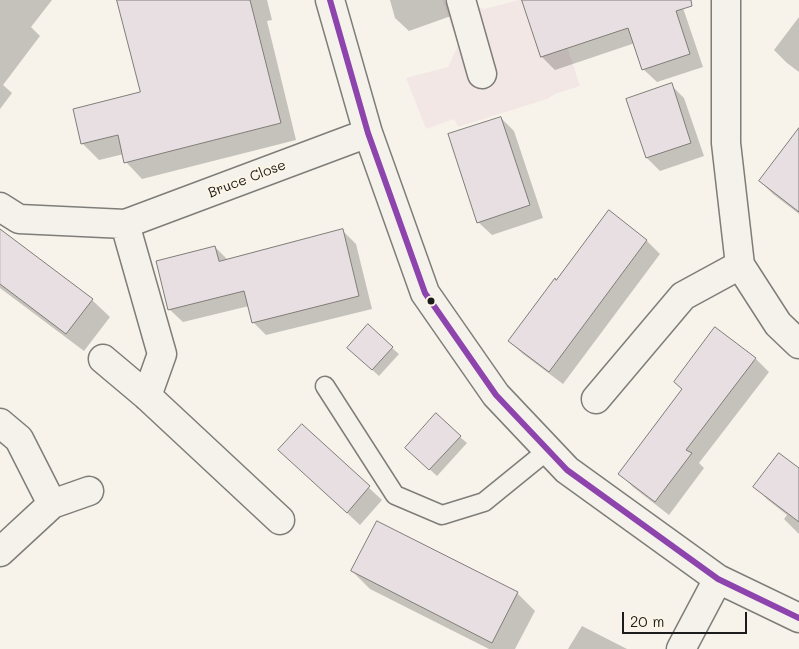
<!DOCTYPE html>
<html>
<head>
<meta charset="utf-8">
<style>
	body { margin:0 }
	#map { position:relative; width:799px; height:649px; overflow:hidden; background:#f7f3ea; font-family:Mali,sans-serif }
	canvas { display:block }
	.scale { position:absolute; left:622px; top:612px; width:125px; height:22px; box-sizing:border-box; border:2px solid #1c1c1c; border-top:0; padding-left:6px; font-size:15px; line-height:18px; white-space:nowrap; color:#1c1c1c; -webkit-text-stroke:4px #fcf5e5; paint-order:stroke }
</style>
</head>
<body>
<div id="map">
<canvas width="799" height="649"></canvas>
<div class="scale">20 m</div>
</div>
<script>
const context = document.querySelector('canvas').getContext('2d');
context.lineJoin = 'round';
function paint(path, color) {
  context.fillStyle = color;
  context.fill(path, 'evenodd');
}
function strokePath(path, color, width, dash) {
  context.strokeStyle = color;
  context.lineWidth = width;
  context.lineCap = dash ? 'butt' : 'round';
  context.setLineDash(dash || []);
  context.stroke(path);
}
function write(font, color, halo, rows, align = 'center') {
  context.font = font + ' Mali,sans-serif';
  context.lineWidth = 4;
  context.setLineDash([]);
  context.textBaseline = 'middle';
  context.strokeStyle = halo;
  context.fillStyle = color;
  for (const [text, x, y, turn = 0] of rows) {
    context.save();
    context.translate(x, y);
    context.rotate((+turn || 0) * Math.PI / 180);
    context.textAlign = isNaN(turn) ? turn : align;
    if (halo) context.strokeText(text, 0, 0);
    context.fillText(text, 0, 0);
    context.restore();
  }
}
const built = new Path2D(`
	M442,0H465V1L484,9L518,0H552L580,86L555,94L547,99L458,127L454,119L426,129L406,78L448,67L458,45Z`);
const shadow = new Path2D(`
	M0,0H52L31,27L40,36L3,85L12,93L0,109Z
	M119,0H267L272,20L267,21L296,140L142,179L126,162L124,154L99,160L82,143L142,93Z
	M390,0H445L451,16L409,31L395,18Z
	M525,0H675L683,8L703,67L657,82L643,69L635,43L555,70L542,57Z
	M799,17V72L787,63L774,50Z
	M671,85L684,98L704,156L660,171L647,158Z
	M501,118L514,131L543,218L492,235L478,222Z
	M799,130V214L773,194L760,181Z
	M617,218L647,241L660,254L563,384L523,354L509,341L556,282Z
	M0,231L92,300L110,317L84,351L0,288Z
	M343,231L356,244L372,309L266,335L253,322L249,306L183,322L169,309L215,247L228,260Z
	M392,348L399,354L379,376L355,354Z
	M756,359L769,372L699,463L704,468L669,515L633,487L620,474Z
	M302,426L382,500L360,525L293,463Z
	M460,437L467,443L437,476L414,455Z
	M799,469V534L784,519L787,515L768,500L755,487Z
	M352,571L517,593L535,611L515,649H489L370,589Z
	M582,626L627,649H568Z`);
const building = new Path2D(`
	M117,0H250L281,123L124,163L118,135L81,144L73,109L140,92Z
	M522,0H691L692,6L676,11L690,54L642,70L628,28L541,57Z
	M672,83L691,143L646,158L626,99Z
	M501,117L530,205L477,223L448,134Z
	M799,128V212L759,181Z
	M609,210L647,240L549,372L508,341L555,278L556,280Z
	M0,229L93,299L66,334L0,284Z
	M343,229L359,296L252,323L244,291L168,310L156,261L215,246L219,261Z
	M368,324L393,347L372,370L347,348Z
	M715,327L756,358L686,450L692,453L655,502L618,474L682,389L674,382Z
	M436,413L461,436L429,470L405,448Z
	M302,424L370,486L347,513L278,450Z
	M779,453L799,468V522L753,487Z
	M377,521L518,592L492,643L351,571Z`);
const lane = new Path2D(`
	M325,386L395,495L442,515L484,502L548,450`);
const street = new Path2D(`
	M330,0L368,133L425,293L496,395L567,470L718,579L799,618
	M461,0L482,74
	M726,0V143L740,265L778,324L799,344
	M0,207L19,219L125,224L368,133
	M125,224L162,354L147,396
	M103,359L147,396L280,520
	M596,399L683,296L740,265
	M0,423L19,439L52,504
	M0,552L52,504L89,491
	M681,649L718,579`);
const bus1 = new Path2D(`
	M330,0L368,133L425,293L496,395L567,470L718,579L799,618`);
const markers = [
	[431,301,4.5,"#1c1c1c"]
];
const streetNames = [
	["Bruce Close",247,179,-21]
];
paint(built, '#f2e7e4');
paint(shadow, '#0003');
paint(building, '#e8dfe3');
strokePath(building, '#7f7d79', 1);
strokePath(lane, '#7f7d79', 21);
strokePath(street, '#7f7d79', 31);
strokePath(lane, '#f5f2ec', 18);
strokePath(street, '#f5f2ec', 28);
strokePath(bus1, '#8e44ad', 6);
for (const [x, y, r, color] of markers) {
  const dot = new Path2D();
  dot.arc(x, y, r, 0, 2 * Math.PI);
  context.fillStyle = color;
  context.fill(dot);
  strokePath(dot, '#fcf5e5', 2);
}
write('14px', '#1c1c1c', '#fcf5e5', streetNames);
</script>
</body>
</html>
